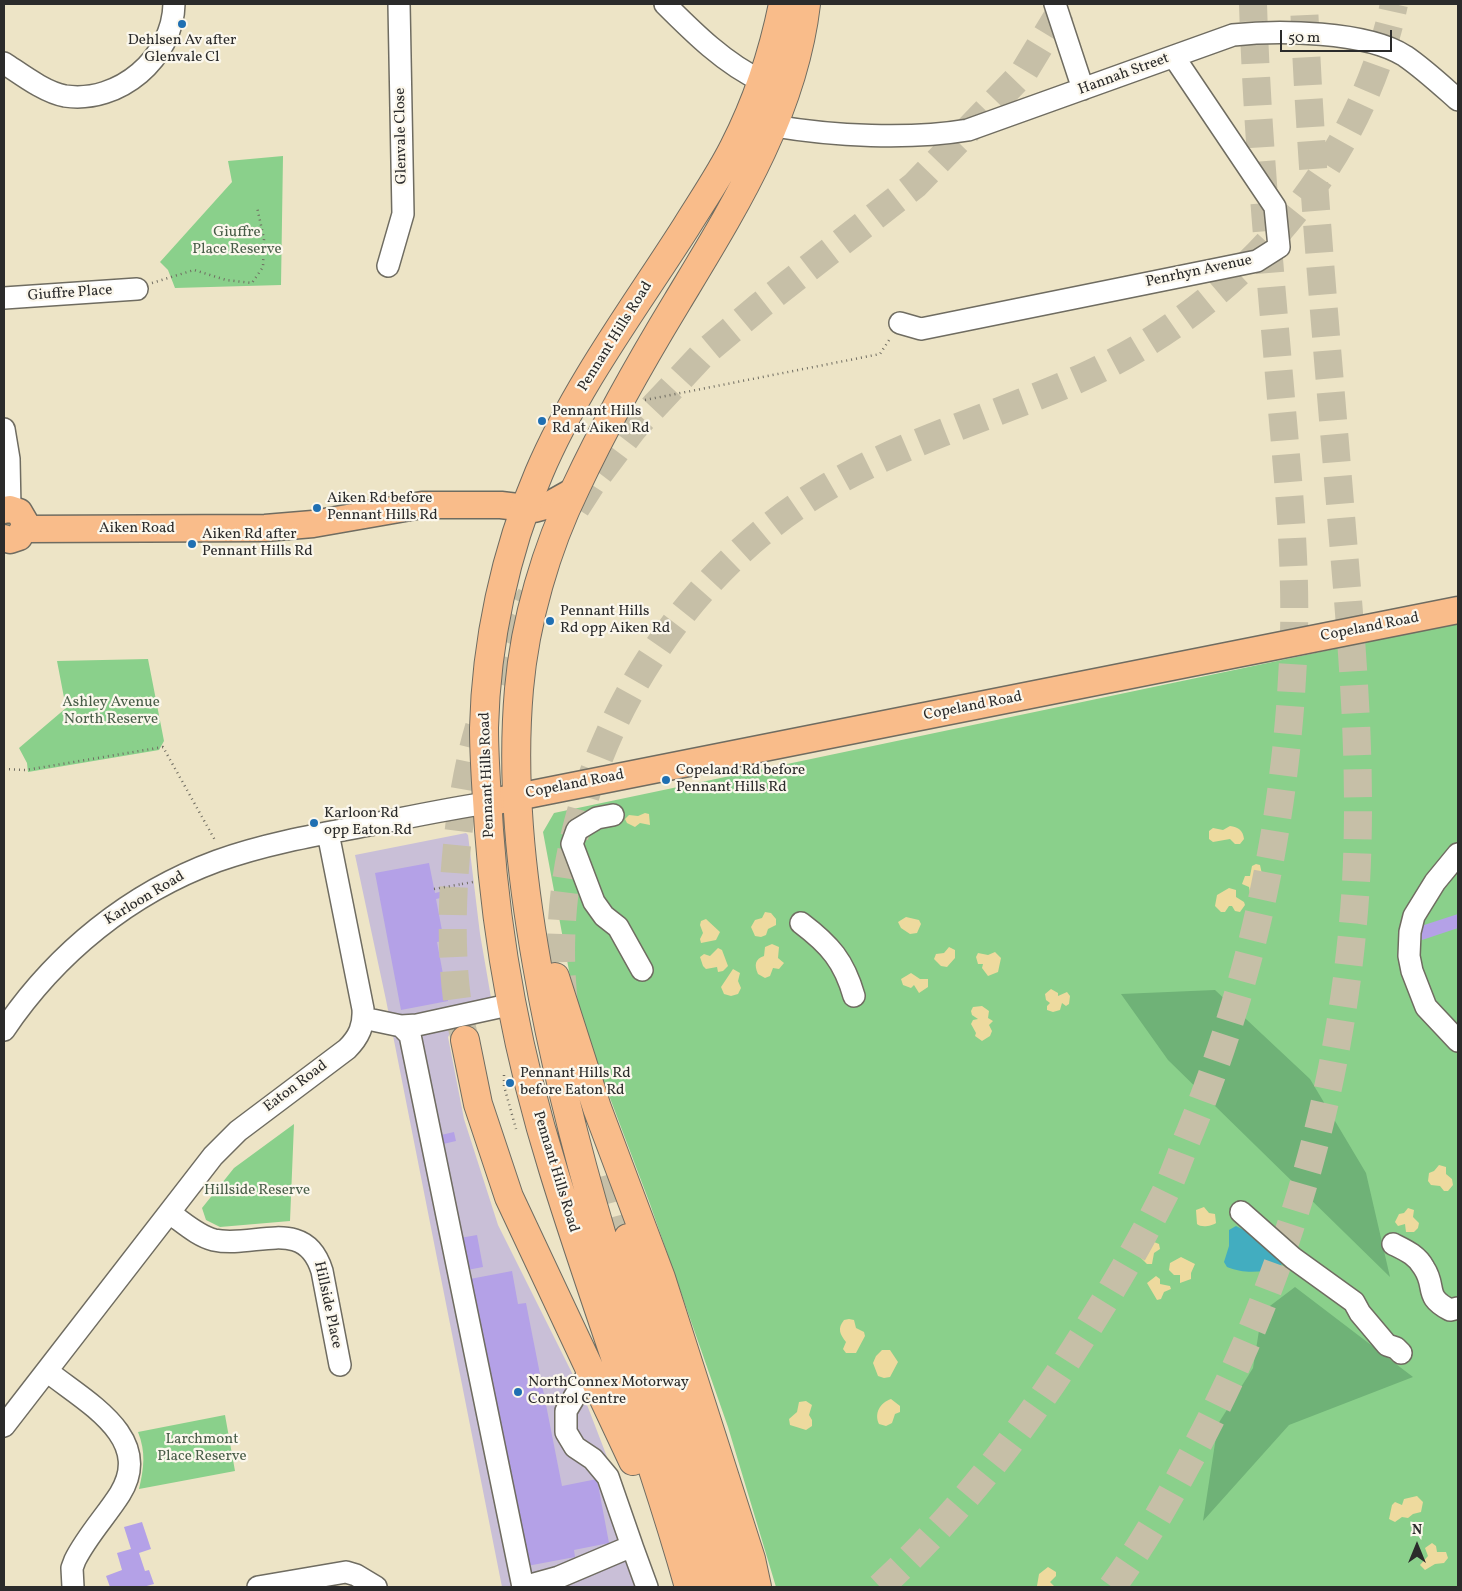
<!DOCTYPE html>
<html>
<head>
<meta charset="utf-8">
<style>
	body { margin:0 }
	#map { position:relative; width:1462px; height:1591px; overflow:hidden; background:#ede4c6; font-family:Vollkorn,serif }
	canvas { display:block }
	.frame { position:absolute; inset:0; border:5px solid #2b2b2b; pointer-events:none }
	.north { position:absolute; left:1392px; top:1521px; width:50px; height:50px; -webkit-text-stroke:4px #fbf7ec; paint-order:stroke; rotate:0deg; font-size:14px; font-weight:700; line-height:20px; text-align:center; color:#2b2b2b }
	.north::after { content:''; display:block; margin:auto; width:18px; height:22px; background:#2b2b2b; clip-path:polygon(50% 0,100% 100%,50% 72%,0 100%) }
	.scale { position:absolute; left:1280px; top:30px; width:112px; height:22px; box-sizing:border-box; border:2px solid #2b2b2b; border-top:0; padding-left:6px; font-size:15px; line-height:18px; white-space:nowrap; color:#2b2b2b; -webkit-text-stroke:4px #fbf7ec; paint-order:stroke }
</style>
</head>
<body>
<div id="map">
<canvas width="1462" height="1591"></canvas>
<div class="frame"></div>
<div class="north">N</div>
<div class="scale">50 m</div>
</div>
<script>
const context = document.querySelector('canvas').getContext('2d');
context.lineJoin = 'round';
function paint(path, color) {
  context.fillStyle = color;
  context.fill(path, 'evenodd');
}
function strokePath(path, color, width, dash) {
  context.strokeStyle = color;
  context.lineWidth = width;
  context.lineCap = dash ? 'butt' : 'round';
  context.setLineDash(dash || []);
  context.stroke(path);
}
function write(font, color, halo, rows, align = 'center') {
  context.font = font + ' Vollkorn,serif';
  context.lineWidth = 4.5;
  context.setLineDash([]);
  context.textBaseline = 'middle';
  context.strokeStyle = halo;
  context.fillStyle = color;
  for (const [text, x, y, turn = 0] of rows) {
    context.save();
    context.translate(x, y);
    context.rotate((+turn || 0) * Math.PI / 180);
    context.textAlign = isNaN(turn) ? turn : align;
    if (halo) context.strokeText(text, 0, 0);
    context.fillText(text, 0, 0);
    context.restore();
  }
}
const industrial = new Path2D(`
	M466,833L468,835L480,934L494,1015L452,1030L448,1037L464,1119L498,1225L584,1397L657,1587H502L386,1000L355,855Z`);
const green = new Path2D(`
	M283,156L281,285L175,288L168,270L160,262L232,182L228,161Z
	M1458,623V1587H776L728,1427L650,1204L576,1008L543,832L554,813Z
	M148,659L164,741L159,750L28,772L27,763L19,748L66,708L57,661Z
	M294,1124L290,1221L220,1227L206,1220L202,1208L234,1168Z
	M225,1415L235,1471L139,1489C144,1468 146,1452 138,1432Z`);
const forest = new Path2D(`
	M1215,990L1310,1079L1366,1173L1390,1277L1168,1060L1121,994Z
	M1295,1287L1413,1377L1289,1425L1203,1521L1218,1424L1253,1368L1262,1312Z`);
const sand = new Path2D(`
	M645,813L649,814L650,825L640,823L635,827L627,823L625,819L629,815L638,816Z
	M1230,826C1238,827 1243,830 1244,839L1240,844H1235L1230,839L1213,842L1209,839V831L1213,828L1223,830Z
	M1256,864L1260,865L1262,874L1269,878L1270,884L1267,889L1260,886L1258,894L1255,896L1250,893L1249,887L1242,884L1245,876H1250L1252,866Z
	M1229,888L1236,890V897L1244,902L1245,905L1240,912L1235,911L1232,906H1229L1225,912H1221L1215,906L1217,895Z
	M765,912L771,913L776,919V925L768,929L766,935L761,937L755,936L751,927L755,920L762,918Z
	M906,917L919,920L921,924L917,933L910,934L901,928L898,922Z
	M706,919L720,932L716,940L701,943L700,939L703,933L700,925L701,921Z
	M772,944L779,947L778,958L784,963L779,969L773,968L770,976L765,978L758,974C754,965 755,959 764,956L765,947Z
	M949,947L955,950V958L947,967L941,966L934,959L936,954L944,953Z
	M718,948L722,950L728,966L723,971L718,972L717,967L706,969L703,966L700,957L704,954L710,956Z
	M995,952L1001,958L998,972L988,976L982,968L983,964H978L976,957L978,953L988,955Z
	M733,969L740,973L738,981L741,988L738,994L731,996L724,994L721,987Z
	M911,973L920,979H928V987L919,993L914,985L911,988L903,985L901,979Z
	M1051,989L1058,993V996L1067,992L1070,996L1069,1004L1066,1006L1062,1003L1060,1010L1053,1012L1047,1010V1006L1050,1003L1046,1000L1045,994Z
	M982,1006L989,1011L988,1018L993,1021L989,1025L992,1031L990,1036L982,1041L975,1036L976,1033L971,1024L973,1020L978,1019L972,1015L971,1011L973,1007Z
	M1439,1165L1446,1167V1174L1452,1179L1453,1185L1448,1191H1444L1440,1186L1431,1185L1428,1181L1429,1173L1434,1171Z
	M1204,1207L1209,1213L1215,1214L1216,1223C1212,1226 1201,1228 1197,1224L1196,1210Z
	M1408,1208L1414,1210L1413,1217L1419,1223L1418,1228L1414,1232H1406L1405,1224L1398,1226L1395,1222L1399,1214L1404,1213Z
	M1139,1229L1144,1230L1149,1240L1159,1244L1160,1249L1154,1253L1152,1264H1147L1138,1255L1140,1250L1136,1244L1138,1239L1134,1235V1230Z
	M1181,1257L1195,1264L1191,1273V1279L1180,1283V1275H1174L1169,1270L1170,1263Z
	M1156,1276L1160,1279V1284L1170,1286L1171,1289L1164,1292L1161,1299L1157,1300L1147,1283Z
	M849,1319L854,1320L856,1328L864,1332L865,1336L856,1353H846L843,1349L846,1342C840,1334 837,1329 844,1320Z
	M882,1350H890L898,1362L890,1377L884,1378L878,1376L873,1363L876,1356Z
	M891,1399L900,1406V1412L895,1414L892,1423L886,1426L879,1424C874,1413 880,1403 891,1399Z
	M806,1401L812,1405L809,1415L812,1420V1426L806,1430L790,1425L789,1419L797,1412L799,1402Z
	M1417,1496L1423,1502L1421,1512L1413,1514L1408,1518L1402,1517L1395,1522L1389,1519L1392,1505L1395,1502L1402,1505L1404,1499Z
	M1432,1543L1436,1546L1437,1552H1446L1448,1558L1444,1563L1435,1564L1425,1570L1420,1565L1428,1556L1425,1548Z
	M1048,1567L1056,1572V1576L1050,1582L1055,1587L1037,1586L1039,1574Z`);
const water = new Path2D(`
	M1236,1226L1252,1234L1282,1260L1281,1269C1261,1271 1247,1275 1227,1267L1224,1262L1229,1246V1230Z`);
const building = new Path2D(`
	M429,863L435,893L444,891L445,897L436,899L444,941L437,942L448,1001L401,1010L375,873Z
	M1458,914V928L1422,940L1418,927Z
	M454,1132L456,1141L443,1144L441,1135Z
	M477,1235L483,1267L467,1270L460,1238Z
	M512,1271L518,1304L526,1303L562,1486L597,1479L609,1543L574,1550L575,1557L527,1566L470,1279Z
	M142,1522L151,1549L139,1553L145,1571L149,1570L154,1584L143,1587H110L106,1576L122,1570L117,1553L131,1549L124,1527Z`);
const highwayTunnel = new Path2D(`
	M576,508L592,483L633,429L705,352L761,305L915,185L1024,72L1065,4
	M493,682L503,651L531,595
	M564,1004C542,810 645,604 808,499C892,444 992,418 1083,377C1235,308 1359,170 1394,4
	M465,1040C442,956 454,811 479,727
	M611,1174L628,1238
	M880,1587C955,1518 1019,1436 1074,1350C1106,1300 1137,1249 1164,1195C1174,1175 1181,1153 1190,1132C1255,973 1289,806 1294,634C1296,552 1287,469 1280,387C1269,259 1257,132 1253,4
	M1112,1587C1139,1550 1163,1509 1185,1468C1278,1300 1336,1114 1353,923C1365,792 1353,659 1342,528C1328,354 1311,179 1304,4`);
const path = new Path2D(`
	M152,283L194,270L226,280L252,283L263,267L264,239L257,207
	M645,400L880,354L891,337
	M4,769L26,770L163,747L216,842
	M462,884L473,882
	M504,1075V1086L516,1129`);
const minor = new Path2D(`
	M665,4C693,32 725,64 762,81
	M1055,4L1083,89
	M4,63C21,74 44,92 65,96C119,104 173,58 174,4
	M774,126C833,136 909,140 968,130L1233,35C1278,30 1366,31 1405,56C1424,69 1441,85 1458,100
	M388,266L403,214L399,4
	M4,298L137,289
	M900,323L921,329L1257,261L1279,247L1275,207L1174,57
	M4,429L9,459L10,509
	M613,815L597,818L577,830L572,844L594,902L604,916L618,927L642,970
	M1458,854L1435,882L1414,916L1410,932L1409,956L1412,971L1426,1007L1458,1041
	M801,923C830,945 844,961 854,996
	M363,1018L401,1026L410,1035L523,1587
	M401,1026L417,1025L513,1004
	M4,1030C56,953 130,893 217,861C264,844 315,835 364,826C405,818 446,809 487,803
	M1241,1212L1293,1258L1354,1302L1360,1313L1387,1345L1396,1348L1401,1353
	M171,1214C184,1223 198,1236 214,1240C254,1249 305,1215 322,1271L340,1365
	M1393,1244C1405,1250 1417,1255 1424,1268C1437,1288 1423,1296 1450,1310L1458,1308
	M588,1362V1374L566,1411V1432L575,1447L593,1459L608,1477L632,1546
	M47,1371C84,1401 155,1437 120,1494C106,1516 87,1536 75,1560L72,1568L73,1587
	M4,1426L213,1156L238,1131L347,1049C359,1037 364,1026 363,1009L328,833
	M258,1587L346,1572L356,1575L376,1587
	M523,1587L559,1577L632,1546L647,1587`);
const major = new Path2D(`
	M4,510L10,509L19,512L26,524L19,537L10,540L4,538
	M25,529L265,528L313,524L422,505H501L534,509L549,505L574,491
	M487,803L1458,610`);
const highway = new Path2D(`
	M555,977L597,1108L661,1278L751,1559L757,1587
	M465,1040L478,1104L509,1197L633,1461
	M628,1238L633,1267L738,1587
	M689,1587C649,1446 596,1309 553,1169C519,1060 497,944 489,830C487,796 484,762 484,728C486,643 505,552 539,473C576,386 635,307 686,227C702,201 720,175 734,147C757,102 773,53 783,4
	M717,1587C648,1382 574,1179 537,965C521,874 511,781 519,689C525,621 546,548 576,487C606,423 640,363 677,302C733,209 793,115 806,4`);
const pathBridge = new Path2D(`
	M434,889L462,884`);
const markers = [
	[182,24,5,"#1f6fb2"],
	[542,421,5,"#1f6fb2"],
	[317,508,5,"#1f6fb2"],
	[192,544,5,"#1f6fb2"],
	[550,621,5,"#1f6fb2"],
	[666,780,5,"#1f6fb2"],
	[314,823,5,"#1f6fb2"],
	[510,1083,5,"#1f6fb2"],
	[518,1392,5,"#1f6fb2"]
];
const poiNames = [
	["Dehlsen Av after",182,41,"center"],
	["Glenvale Cl",182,58,"center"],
	["Pennant Hills",552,412],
	["Rd at Aiken Rd",552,429],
	["Aiken Rd before",327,499],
	["Pennant Hills Rd",327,516],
	["Aiken Rd after",202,535],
	["Pennant Hills Rd",202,552],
	["Pennant Hills",560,612],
	["Rd opp Aiken Rd",560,629],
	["Copeland Rd before",676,771],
	["Pennant Hills Rd",676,788],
	["Karloon Rd",324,814],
	["opp Eaton Rd",324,831],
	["Pennant Hills Rd",520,1074],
	["before Eaton Rd",520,1091],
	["NorthConnex Motorway",528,1383],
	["Control Centre",528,1400]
];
const streetNames = [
	["Hannah Street",1124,75,-20],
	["Glenvale Close",402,136,-91],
	["Penrhyn Avenue",1199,272,-12],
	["Giuffre Place",70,294,-4],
	["Pennant Hills Road",616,337,-58],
	["Aiken Road",137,529],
	["Copeland Road",1370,628,-11],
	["Copeland Road",973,707,-11],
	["Pennant Hills Road",488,775,-92],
	["Copeland Road",575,785,-11],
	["Karloon Road",145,899,-31],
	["Eaton Road",296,1087,-37],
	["Pennant Hills Road",555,1172,73],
	["Hillside Place",327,1305,78]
];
const parkNames = [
	["Giuffre",237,233],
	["Place Reserve",237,250],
	["Ashley Avenue",111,703],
	["North Reserve",111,720],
	["Hillside Reserve",257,1191],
	["Larchmont",202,1440],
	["Place Reserve",202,1457]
];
paint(industrial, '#c9bfd7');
paint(green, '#8ad08b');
paint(forest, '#6fb277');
paint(sand, '#eeda9e');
paint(water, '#42adc0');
paint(building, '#b4a1e7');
strokePath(highwayTunnel, '#c6bfa7', 28, [28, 14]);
strokePath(minor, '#6f6c61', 24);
strokePath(major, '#6f6c61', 29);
strokePath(highway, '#6f6c61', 30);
strokePath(path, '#6f6c61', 2.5, [1, 4]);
strokePath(minor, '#fff', 21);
strokePath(major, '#f9bc8a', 26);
strokePath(highway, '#f9bc8a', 28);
strokePath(pathBridge, '#6f6c61', 2.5, [1, 4]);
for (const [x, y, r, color] of markers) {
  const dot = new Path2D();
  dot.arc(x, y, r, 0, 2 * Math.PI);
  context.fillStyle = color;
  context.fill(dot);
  strokePath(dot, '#fbf7ec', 2);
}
write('15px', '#2b2b2b', '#fbf7ec', poiNames, 'left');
write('15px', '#2b2b2b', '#fbf7ec', streetNames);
write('15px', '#485d48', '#fbf7ec', parkNames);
</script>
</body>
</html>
